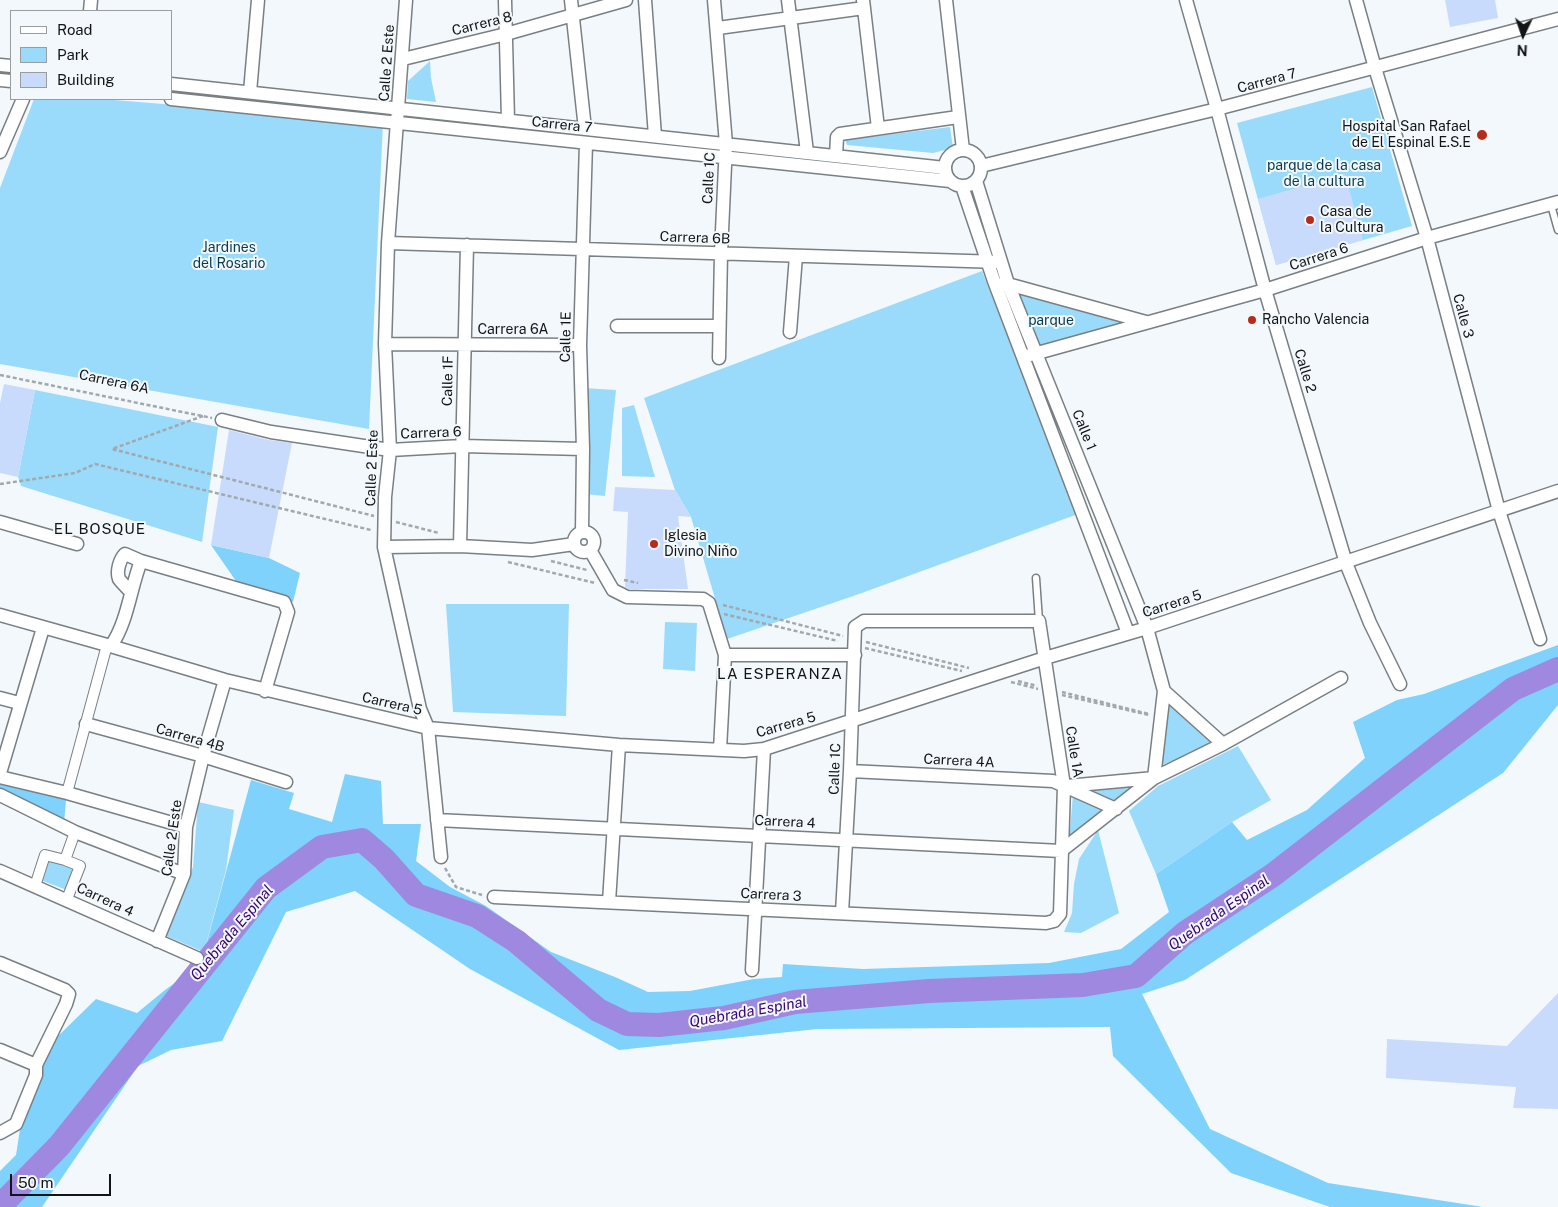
<!DOCTYPE html>
<html>
<head>
<meta charset="utf-8">
<style>
	body { margin:0 }
	#map { position:relative; width:1558px; height:1207px; overflow:hidden; background:#f2f8fb; font-family:"Public Sans",sans-serif }
	canvas { display:block }
	.legend { position:absolute; left:10px; top:10px; width:162px; height:90px; box-sizing:border-box; background:#f2f8fb; border:1px solid #999d9f; margin:0; padding:6px 9px; list-style:none; font-size:15px; color:#131415 }
	.legend li { display:flex; align-items:center; gap:10px; height:25px }
	.legend b { width:25px; border:1px solid #999d9f }
	.north { position:absolute; left:1498px; top:10px; width:50px; height:50px; -webkit-text-stroke:4px #f2f8fb; paint-order:stroke; rotate:183deg; font-size:14px; font-weight:700; line-height:20px; text-align:center; color:#131415 }
	.north::after { content:''; display:block; margin:auto; width:18px; height:22px; background:#131415; clip-path:polygon(50% 0,100% 100%,50% 72%,0 100%) }
	.scale { position:absolute; left:10px; top:1174px; width:101px; height:22px; box-sizing:border-box; border:2px solid #131415; border-top:0; padding-left:6px; font-size:15px; line-height:18px; white-space:nowrap; color:#131415; -webkit-text-stroke:4px #f2f8fb; paint-order:stroke }
</style>
</head>
<body>
<div id="map">
<canvas width="1558" height="1207"></canvas>
<ul class="legend">
<li><b style="height:6px;background:#fff"></b>Road</li>
<li><b style="height:14px;background:#9adbfc"></b>Park</li>
<li><b style="height:14px;background:#c9dbfd"></b>Building</li>
</ul>
<div class="north">N</div>
<div class="scale">50 m</div>
</div>
<script>
const context = document.querySelector('canvas').getContext('2d');
context.lineJoin = 'round';
function paint(path, color) {
  context.fillStyle = color;
  context.fill(path, 'evenodd');
}
function strokePath(path, color, width, dash) {
  context.strokeStyle = color;
  context.lineWidth = width;
  context.lineCap = dash ? 'butt' : 'round';
  context.setLineDash(dash || []);
  context.stroke(path);
}
function write(font, color, halo, rows, align = 'center') {
  context.font = font + ' "Public Sans",sans-serif';
  context.lineWidth = 4;
  context.setLineDash([]);
  context.textBaseline = 'middle';
  context.strokeStyle = halo;
  context.fillStyle = color;
  for (const [text, x, y, turn = 0] of rows) {
    context.save();
    context.translate(x, y);
    context.rotate((+turn || 0) * Math.PI / 180);
    context.textAlign = isNaN(turn) ? turn : align;
    if (halo) context.strokeText(text, 0, 0);
    context.fillText(text, 0, 0);
    context.restore();
  }
}
const green = new Path2D(`
	M430,61L431,78L436,102L407,99L408,81Z
	M1372,87L1412,226L1276,265L1237,123Z
	M34,99H102L383,122L369,429L0,364V188Z
	M950,127L953,148L933,153L847,145L845,140Z
	M982,271L1078,514L859,594L727,639L691,517L675,490L644,398Z
	M1013,285L1129,322L1036,349Z
	M583,388L616,390L605,496L585,494Z
	M35,390L218,427L202,542L21,486L18,477Z
	M634,405L655,477L622,476V408Z
	M446,604H569L566,716L453,712Z
	M665,622L697,623L695,671L663,669Z
	M1168,703L1215,744L1162,765Z
	M1238,746L1271,800L1232,822L1156,874L1129,811L1158,786Z
	M1136,785L1115,803L1084,790Z
	M1073,794L1108,809L1069,842Z
	M198,802L234,810L226,870L204,952L166,936L193,867Z
	M1098,830L1119,913L1081,933L1064,932L1072,913L1074,884L1079,859Z
	M50,858L76,868L67,890L40,880Z`);
const forest = new Path2D(`
	M211,545L269,558L300,573L293,602L238,584Z
	M1558,645V705L1503,773L1185,980L1142,994L1210,1129L1328,1183L1483,1207H1330L1231,1173L1113,1056L1110,1027L817,1029L619,1050L470,969L355,891L286,912L222,1041L171,1050L138,1066L42,1207H0V1171L16,1155L21,1123L53,1041L96,999L137,1013L165,990L201,964L251,780L294,793L289,809L332,822L345,774L381,781L383,824H421L416,861L450,887L486,906L551,952L615,977L648,992L690,991L754,979L782,977L783,964L863,969L1049,963L1121,949L1169,912L1156,874L1232,822L1247,840L1307,810L1365,758L1353,722L1397,700L1424,694Z
	M0,780L66,800L64,823L0,791Z`);
const river = new Path2D(`
	M0,1206L59,1146L266,888L322,847L362,840L384,859L416,895L477,916L516,941L598,1010L627,1024L659,1025L724,1018L795,1002L929,991L1083,985L1136,976L1185,933L1273,875L1513,689L1558,669`);
const building = new Path2D(`
	M1445,0H1495L1498,18L1450,27Z
	M1345,174L1363,240L1276,265L1258,199Z
	M4,384L35,390L18,477L0,473V403Z
	M229,430L269,440L292,443L269,558L211,545Z
	M615,487L675,490L691,517L678,516L688,589H629L625,587L628,512L613,511Z
	M1558,993V1109L1513,1108L1516,1087L1386,1078L1387,1039L1507,1046Z`);
const path = new Path2D(`
	M0,375L212,418
	M203,416L112,449L374,516
	M0,484L75,473L95,464L371,530
	M396,522L439,533
	M551,561L587,570
	M508,562L595,583
	M624,580L638,583
	M723,605L843,636
	M724,614L838,641
	M866,642L969,668
	M865,648L962,671
	M1018,681L1037,686
	M1011,682L1038,689
	M1062,692L1149,714
	M1062,695L1149,715
	M445,868L456,887L482,895`);
const service = new Path2D(`
	M1551,205L1558,230
	M1036,578L1039,621`);
const pedestrian = new Path2D(`
	M67,793L107,645
	M65,860L80,866L67,899
	M35,886L45,855L65,860L75,832`);
const minor = new Path2D(`
	M406,0L388,243L385,344L390,450L385,497L384,547L420,709L428,728L441,857
	M505,0L508,120
	M571,0L585,129
	M645,0L655,136
	M714,0L726,144L721,253L719,358
	M788,0L807,152
	M863,0L878,128
	M946,0L963,150
	M1186,0L1217,109L1265,290L1346,563L1370,623L1400,684
	M1356,0L1375,68L1427,238L1499,511L1540,639
	M90,11L91,0
	M718,28L864,8
	M403,59L506,34L626,0
	M0,65L11,66
	M0,80L11,81
	M171,84L945,168
	M250,92L258,0
	M171,99L950,181
	M945 168a18 18 0 1 1 36 0a18 18 0 1 1-36 0Z
	M0,152L23,99
	M836,156L837,137L840,134L958,117
	M981,166L1217,109L1558,19
	M976,181L1008,284L1147,628L1164,691L1154,778
	M962,186L994,281L1128,633
	M388,243L1000,262
	M1004,283L1146,322
	M617,326H719
	M790,332L796,256
	M385,344L580,345
	M1023,357L1265,290L1427,238L1558,202
	M222,420L271,432L390,450L462,446L583,449
	M0,522L77,544
	M574 542a10 10 0 1 1 20 0a10 10 0 1 1-20 0Z
	M582,532L583,449L580,345L586,143
	M460,546L467,245
	M384,547L460,546L532,550L574,544
	M590,550L613,590L627,597L703,599L709,603L725,655L720,750
	M131,592C127,588 122,583 119,579C116,571 120,559 125,554L141,561L284,602L288,612L265,691
	M0,615L107,645L225,680L428,728L619,745L744,751L764,749L1045,658L1147,628L1558,491
	M111,646C128,621 130,589 141,561
	M725,655H855
	M1164,691L1223,744
	M0,698L19,703
	M86,724L203,756L286,782
	M850,771L1053,781L1116,809
	M0,773L43,628
	M0,777L67,793L186,827
	M1067,786L1154,778
	M0,795L75,832L184,874
	M437,820L1061,851L1154,778L1223,744L1341,678
	M0,871L197,958
	M494,897L1046,923L1054,921L1060,914L1064,786L1039,621H864L855,627L850,771L842,913
	M609,902L619,745
	M157,941L184,874L186,827L203,756L225,680
	M0,963L65,990L69,994L66,1004L36,1065V1075L16,1124L0,1133
	M752,970L764,749
	M0,1050L36,1065`);
const markers = [
	[1482,135,6,"#b82b1a"],
	[1310,220,5,"#b82b1a"],
	[1252,320,5,"#b82b1a"],
	[654,544,5,"#b82b1a"]
];
const streetNames = [
	["Carrera 8",482,24,-14],
	["Calle 2 Este",387,63,-86],
	["Carrera 7",1267,81,-15],
	["Carrera 7",562,125,6],
	["Calle 1C",709,178,-87],
	["Carrera 6B",695,238,2],
	["Carrera 6",1319,257,-18],
	["Calle 3",1463,316,75],
	["Carrera 6A",513,330],
	["Calle 1E",566,337,-89],
	["Calle 2",1305,371,73],
	["Calle 1F",448,381,-89],
	["Carrera 6A",114,382,12],
	["Calle 1",1084,430,68],
	["Carrera 6",431,433,-2],
	["Calle 2 Este",372,468,-88],
	["Carrera 5",1172,604,-18],
	["Carrera 5",392,704,13],
	["Carrera 5",786,725,-16],
	["Carrera 4B",190,738,16],
	["Calle 1A",1074,752,81],
	["Carrera 4A",959,761,3],
	["Calle 1C",835,769,-88],
	["Carrera 4",785,822,3],
	["Calle 2 Este",172,838,-82],
	["Carrera 3",771,895,3],
	["Carrera 4",105,900,25]
];
const poiNames = [
	["Hospital San Rafael",1471,127,"right"],
	["de El Espinal E.S.E",1471,143,"right"],
	["Casa de",1320,212],
	["la Cultura",1320,228],
	["Rancho Valencia",1262,320],
	["Iglesia",664,536],
	["Divino Niño",664,552]
];
const parkNames = [
	["parque de la casa",1324,166],
	["de la cultura",1324,182],
	["Jardines",229,248],
	["del Rosario",229,264],
	["parque",1051,321]
];
const neighbourhoodNames = [
	["EL BOSQUE",100,529],
	["LA ESPERANZA",780,674]
];
const waterNames = [
	["Quebrada Espinal",1219,913,-35],
	["Quebrada Espinal",232,933,-50],
	["Quebrada Espinal",748,1012,-10]
];
paint(green, '#9adbfc');
paint(forest, '#7ed2fc');
strokePath(river, '#9f88df', 24);
paint(building, '#c9dbfd');
strokePath(service, '#7a7f82', 9);
strokePath(pedestrian, '#7a7f82', 12);
strokePath(minor, '#7a7f82', 15);
strokePath(path, '#a3a8aa', 2.5, [4, 2.5]);
strokePath(service, '#fff', 6);
strokePath(pedestrian, '#fff', 10);
strokePath(minor, '#fff', 12);
for (const [x, y, r, color] of markers) {
  const dot = new Path2D();
  dot.arc(x, y, r, 0, 2 * Math.PI);
  context.fillStyle = color;
  context.fill(dot);
  strokePath(dot, '#f2f8fb', 2);
}
write('14px', '#131415', '#f2f8fb', streetNames);
write('14px', '#131415', '#f2f8fb', poiNames, 'left');
write('14px', '#073b50', '#f2f8fb', parkNames);
context.letterSpacing = '1px';
write('15px', '#131415', '#f2f8fb', neighbourhoodNames);
context.letterSpacing = '0px';
write('italic 15px', '#380671', '#f2f8fb', waterNames);
</script>
</body>
</html>
